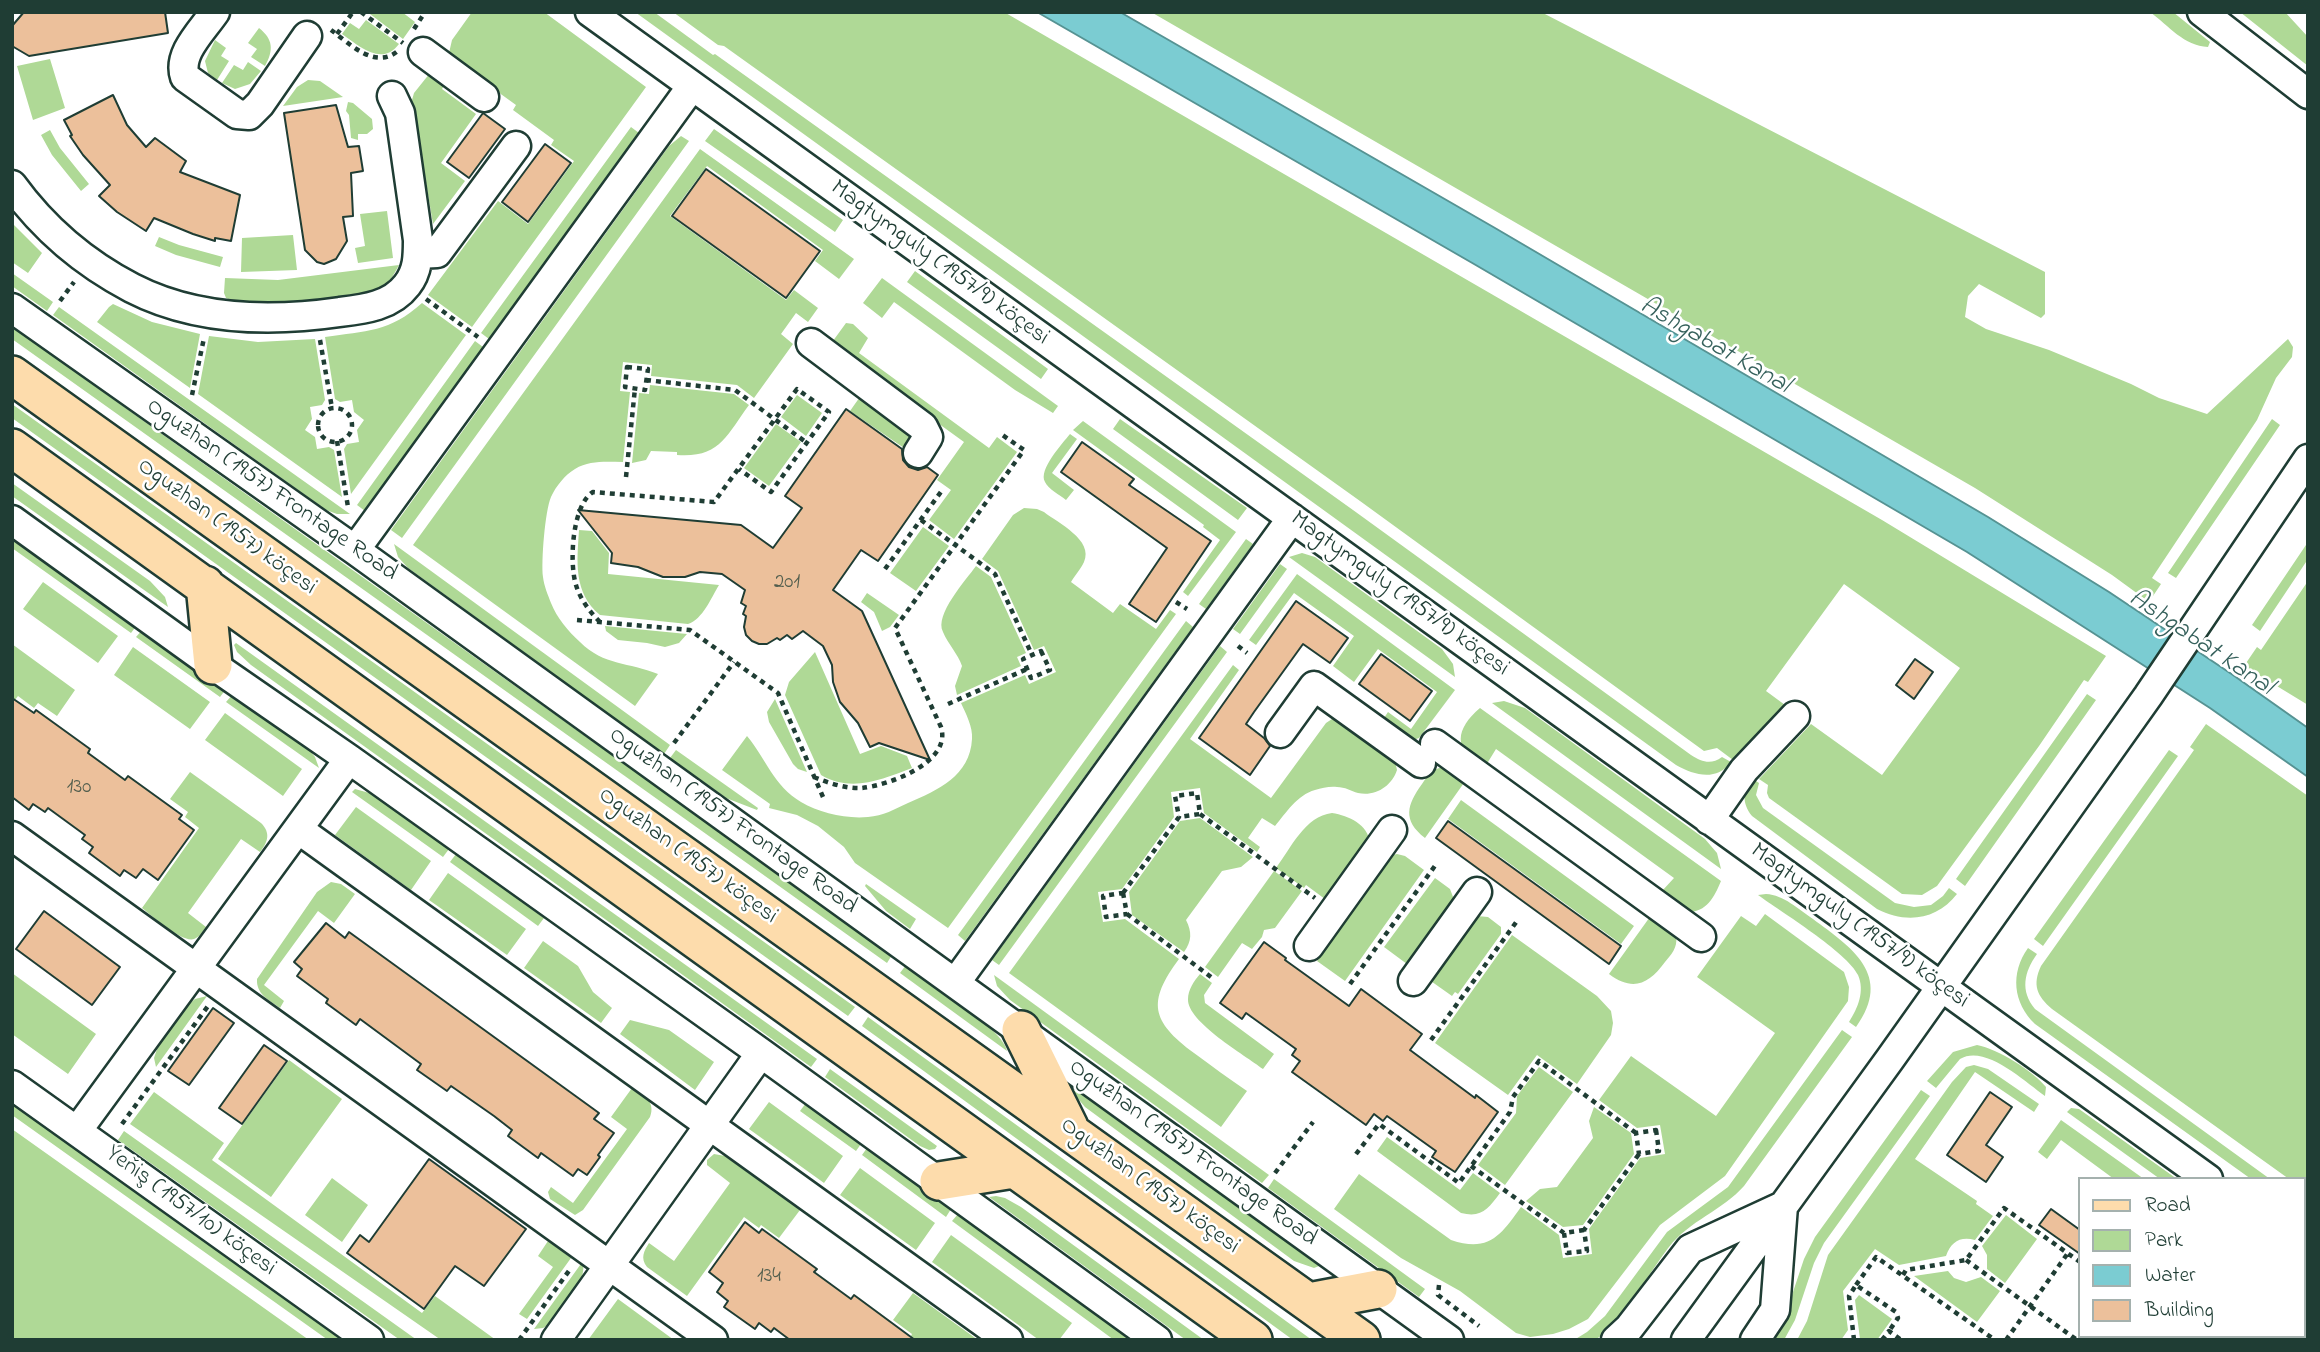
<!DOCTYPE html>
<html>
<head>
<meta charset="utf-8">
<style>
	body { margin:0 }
	#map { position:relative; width:2320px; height:1352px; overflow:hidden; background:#fff; font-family:"Indie Flower",sans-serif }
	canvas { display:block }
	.frame { position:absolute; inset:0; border:14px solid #1f3d34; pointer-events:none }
	.legend { position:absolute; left:2078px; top:1177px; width:228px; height:161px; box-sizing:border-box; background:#fff; border:2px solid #a5b1ae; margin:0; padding:9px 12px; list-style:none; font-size:21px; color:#1f3d34 }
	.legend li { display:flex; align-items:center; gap:14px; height:35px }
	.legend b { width:35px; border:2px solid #a5b1ae }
</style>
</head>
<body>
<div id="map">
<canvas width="2320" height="1352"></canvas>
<div class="frame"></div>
<ul class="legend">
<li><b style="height:9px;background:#fddcac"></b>Road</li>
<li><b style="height:19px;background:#afd996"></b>Park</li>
<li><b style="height:19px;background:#7bccd2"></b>Water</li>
<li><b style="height:19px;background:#ecc09b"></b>Building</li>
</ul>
</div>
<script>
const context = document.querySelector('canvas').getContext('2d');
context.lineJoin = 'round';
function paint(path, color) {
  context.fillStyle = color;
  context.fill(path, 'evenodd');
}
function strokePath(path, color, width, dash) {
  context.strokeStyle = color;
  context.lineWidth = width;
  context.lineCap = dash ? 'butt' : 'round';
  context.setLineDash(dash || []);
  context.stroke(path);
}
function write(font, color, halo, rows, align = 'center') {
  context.font = font + ' "Indie Flower",sans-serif';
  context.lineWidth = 5;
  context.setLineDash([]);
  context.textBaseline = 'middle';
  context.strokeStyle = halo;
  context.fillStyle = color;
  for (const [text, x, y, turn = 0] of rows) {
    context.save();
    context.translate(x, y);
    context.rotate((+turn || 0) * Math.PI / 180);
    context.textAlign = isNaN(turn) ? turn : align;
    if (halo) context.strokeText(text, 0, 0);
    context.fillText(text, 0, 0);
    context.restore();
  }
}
const green = new Path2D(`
	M371,12H402L415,22L403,39L370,14Z
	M472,12H544L646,87L472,327L428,295L498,201L528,224L574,161L551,145L554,140L513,110L516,105L498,92L485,86L449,53L452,40Z
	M635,12H654L713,55L715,54L1353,510L1691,755C1702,762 1711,765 1722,757L1731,762C1716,782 1694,775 1676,765Z
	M673,12H1004L1882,520L2106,656L2088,682L2084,680L2039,746L1937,886L1922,895L1902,894L1769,798L1767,793L1768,785L1759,779L1811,724L1882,775L1960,668L1844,584L1766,691L1785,705L1733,760L1717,748L1704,751L1360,501L724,46L718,45Z
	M1151,12H1541L2045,272V314L2041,318L1979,284L1968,296L1965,317L1986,329L2049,350L2131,384L2159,398L2207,414L2288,339L2293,347L2292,357L2276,378L2257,420L2152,578L2161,584L2149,602L2112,575L1975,488Z
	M2150,12H2173L2210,42L2208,47C2184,46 2169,26 2150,12Z
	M2240,12H2285L2308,37V66Z
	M366,20L399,44C382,67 359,46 342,34L350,23L359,29Z
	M259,28C273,39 274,50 265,66L251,57L257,49L248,43Z
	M215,40L226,48L221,56L229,61L217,80L208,73L205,61Z
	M50,59L65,108L33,120L17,66Z
	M248,62L261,71L250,84L235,89L222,83L234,65L243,70Z
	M430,73L448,79L442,89L476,114L441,163L465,181L433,224L412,100L414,93Z
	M308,80L320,81L343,97L283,106L297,87Z
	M348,102L353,103L372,119L373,129L367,134H358V140L351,138L349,115L346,111Z
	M631,127L639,133L489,339L481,333Z
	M714,129L843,220L835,232L705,141Z
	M50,130L60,148L89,184L81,191L52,155L41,135Z
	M681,136L689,141L402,538L391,530L669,146Z
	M700,149L854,259L839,279L815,261L823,250L707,166L670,216L786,300L794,290L818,308L808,322L796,313L781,334L793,344L754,398L737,385L651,376L652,365L623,362L620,391L630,392L623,462C606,462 590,460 575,469C565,475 556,486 551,497C545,511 541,562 543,577C544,586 548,595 551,603C557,618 568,631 580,642C604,666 629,662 658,674L635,706L413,545Z
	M387,211L393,258L358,263L355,248L365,246L360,214Z
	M12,223L42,253L28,273L12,262Z
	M293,235L297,270L241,272L242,238Z
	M159,237L179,245L223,257L220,267L176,255L155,246Z
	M399,265C394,274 389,285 378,289C357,297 245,308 226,298L224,293L225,278L278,280Z
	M915,271L1048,369L1041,379L907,282Z
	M12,273L53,302L47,311L12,286Z
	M882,278L1058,406L1053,413L1015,390L894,302L882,318L863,303Z
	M422,303L466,335L351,494L344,449L347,444L359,442L357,430L364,420L354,412L352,400L340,402L335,399L325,337C366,331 390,332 422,303Z
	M113,304L152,322L200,334L190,388L97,322L109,307Z
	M59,307L350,514H337L326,510L53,315Z
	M846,323L853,324L868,338L859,353L989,448L997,437L1017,452L954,539L929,520L951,490L937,480L964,442L830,345Z
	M12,327L892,955L887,963L12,339Z
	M209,336L258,342L315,339L325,400L322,405L310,407L312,419L305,430L315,437L317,449L329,447L334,450L342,497L198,394Z
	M475,341L483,347L365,511L357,505Z
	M650,385L734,394L749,405C726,436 720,458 677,455V452L651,451L646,460L632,463L639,393L649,394Z
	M862,394L911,433L910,439L904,448L850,411Z
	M797,395L822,413L806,436L781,417Z
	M12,404L855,1007L848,1016L12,418Z
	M1120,419L1247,508L1238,520L1113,429Z
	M2272,419L2280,425L2176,578L2168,573Z
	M1083,421L1236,532L1188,596L1183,592L1220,540L1203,527L1204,525L1073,430Z
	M776,424L801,442L769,486L744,468Z
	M1070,434L1077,439L1052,473L1074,490L1066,500C1060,495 1048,489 1045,482C1038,470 1062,444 1070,434Z
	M12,483L150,581L165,597L168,607L12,496Z
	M1024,508L1037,509L1044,512C1058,523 1094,540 1084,562C1081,569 1075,575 1071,582L1113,613L1120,604L1156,629L1170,610L1176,614L948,928L855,863L844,847L818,826L797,815L769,808L770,804L722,770L747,736C766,759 774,786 801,802C820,813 845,819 868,817C883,816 895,809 908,803C938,790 970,776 972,739C973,727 966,714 961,703L1025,675L1029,684L1056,672L1044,646L1034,650L998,571L982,559L1013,515Z
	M923,527L949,546L916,591L890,573Z
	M579,530L592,531L609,553L608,574L719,585C711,598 703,619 688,624L600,615C573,593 577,561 579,530Z
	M12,535L137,625L131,633L12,548Z
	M1246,539L1253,544L1206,609L1199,604Z
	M2308,542V559L2260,631L2252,625Z
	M394,544L670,745L664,754L408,568L398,557Z
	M1302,553L1315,557L1442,649L1453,664L1455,677L1289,557Z
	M1280,564L1287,569L1240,634L1233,629Z
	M976,566L991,577L1026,653L1017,657L1021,666L957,695L955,686L962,666C958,654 948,644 943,632C934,615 966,580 976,566Z
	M1297,574L1455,690L1419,738L1413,740L1382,721L1388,712L1411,729L1437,692L1378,649L1354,682L1333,666L1354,636L1294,593L1256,645L1249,640Z
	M2308,581V705L2244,666L2257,647L2261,650Z
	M43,582L118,636L98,663L23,609Z
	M867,593L899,615L890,627L882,631L874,612L861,602Z
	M1186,621L1193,627L965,941L958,935Z
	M605,626L687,634L679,643L665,647L647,643L618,640L606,631Z
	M143,629L226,689L220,697L136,637Z
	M236,643L817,1059L811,1067L251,665L237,652L234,645Z
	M12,644L75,690L57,716L38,703L34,708L18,696L12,704Z
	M1220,646L1227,652L999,965L992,960Z
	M133,647L210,702L190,729L114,675Z
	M815,652L860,754L881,746L907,756L912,768C883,779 852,793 821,775L785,695L789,682Z
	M1233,665L1239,670L1190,739L1271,798L1326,723L1332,719L1339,720L1395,761L1397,770C1392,786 1375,797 1358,793C1351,791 1345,787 1337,787C1330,786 1322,788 1315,790C1297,795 1286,813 1275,826L1262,818L1248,838L1260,847L1257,852L1204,813L1200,788L1171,792L1174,817L1122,889L1098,892L1103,922L1125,919L1179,959C1147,1002 1151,1021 1194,1053C1212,1066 1229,1079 1247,1091L1221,1127L1009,973Z
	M233,694L306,746L315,757L319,768L226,702Z
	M2087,694L2096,700L1965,886L1956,879Z
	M775,699L807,772L798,769L793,764L769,722L767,712Z
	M1504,701L1525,708L1705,839L1717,853L1721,869L1492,703Z
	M1480,708L1721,881C1714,898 1706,913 1686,912L1662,891L1674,878L1496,749L1488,762L1485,763C1451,752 1456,728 1480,708Z
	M225,713L302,769L283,796L205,740Z
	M2206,724L2308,796V1192L2304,1190V1179H2289L2052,1009C2037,996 2032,985 2041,966L2194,750L2190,747Z
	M676,750L758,808L757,810L726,798L670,758Z
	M2169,750L2178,756L2043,946L2034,939Z
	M1443,767L1451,769L1466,780L1425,838C1402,820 1407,805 1422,784C1428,775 1432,769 1443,767Z
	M190,772L261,823C271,833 268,842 260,852L241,839L188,913L206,927C203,931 200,937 194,939C182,943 152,916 142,908L199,828L185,817L188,812L170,799Z
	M1750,777L1759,783L1756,795L1763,808L1895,903L1914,907L1931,905L1943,896L1949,888L1957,894C1937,920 1906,924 1877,909L1752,816C1741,802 1744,792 1750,777Z
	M355,789L373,794L449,849L443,857L352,792Z
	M1461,800L1634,926L1621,944L1448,819Z
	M356,807L431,861L411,890L335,835Z
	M1332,813C1349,816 1368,824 1370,843L1329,902L1306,885L1304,888L1276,868C1291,848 1305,816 1332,813Z
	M1200,818L1253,857L1241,867L1222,871L1186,920C1192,932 1192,941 1184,952L1132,915L1129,892L1180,821Z
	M456,854L544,918L538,926L450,862Z
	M1397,854L1405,856L1424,870L1345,981L1317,961L1352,913L1348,909L1389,856Z
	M1274,871L1302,891L1275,928L1264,930L1262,937L1252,949L1242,943L1218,977L1205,967Z
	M448,873L526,929L507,955L429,900Z
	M1435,878L1450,889L1455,902L1411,967L1384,947Z
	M331,882L341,884L355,894L334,923L318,911L264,985L284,1001L280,1008C269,1000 256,994 257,979L317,892Z
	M866,884L916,919L910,929L886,911L865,886Z
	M1766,894C1784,895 1798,909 1813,919C1851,947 1894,975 1856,1027L1849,1022C1858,1008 1865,991 1858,975C1848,953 1780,911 1758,895Z
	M1652,914C1661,920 1673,926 1676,937C1678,947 1671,955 1665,962C1649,984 1633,992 1609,974Z
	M1765,914L1844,972L1849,987L1848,1001L1725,1176L1660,1225L1588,1319L1569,1329L1553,1334L1530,1337L1516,1333L1460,1291L1401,1258L1334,1209L1359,1174L1451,1240C1489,1253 1501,1235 1521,1207L1559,1235L1563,1258L1592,1254L1589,1229L1640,1158L1665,1154L1660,1125L1637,1128L1599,1100L1631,1056L1716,1116L1775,1033L1697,977L1741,916L1756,926Z
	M1477,916L1488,917L1501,927V934L1458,994L1455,992L1452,996L1428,979Z
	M1512,935L1597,996L1611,1011L1613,1023L1611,1035L1577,1084L1537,1055L1508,1095L1435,1043Z
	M543,941L578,966L593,992L612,1008L601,1023L524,968Z
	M2028,948L2037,954C2024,972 2020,991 2035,1009L2270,1179H2251L2035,1024C2013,1003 2010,973 2028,948Z
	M906,965C926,980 1005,1030 1007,1051L900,973Z
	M12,973L96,1034L68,1074L12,1034Z
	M1200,974L1212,983L1204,995L1205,1003L1274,1054L1263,1069C1245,1055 1187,1022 1188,999C1188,990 1194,981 1200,974Z
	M994,975L1269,1175L1262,1183L1010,1000L997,986Z
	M207,996L156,1067L154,1058L158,1046L188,1005L195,999Z
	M868,1017L1312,1340H1293L862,1026Z
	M630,1020L669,1030L714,1062L695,1090L620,1034Z
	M1842,1030L1852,1037L1744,1186C1723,1210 1689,1221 1669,1247C1655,1265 1613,1332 1596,1339C1590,1342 1580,1340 1574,1340L1587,1332L1605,1316L1667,1232L1728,1187Z
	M1977,1045C1998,1049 2033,1071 2046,1087L2045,1096C2024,1081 1985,1044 1960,1059L1936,1088L1927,1081L1953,1052Z
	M289,1060L342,1099L271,1197L218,1159Z
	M1974,1065L1988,1069L2039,1104L2034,1112L1975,1072L1915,1159L1977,1201L1976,1204L1993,1216L1975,1240C1960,1236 1951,1242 1946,1256L1899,1265L1875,1249L1843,1291L1848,1330L1841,1340H1797L1807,1321L1828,1255L1952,1082L1966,1067Z
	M1539,1067L1573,1092L1505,1185L1478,1165L1516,1113L1517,1096Z
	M830,1069L937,1146L935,1149L929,1150L920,1146L825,1077Z
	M1073,1085L1319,1266L1314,1268L1294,1261L1085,1107L1074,1094Z
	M632,1088C644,1095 656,1102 650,1117L583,1210L575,1215L550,1199L548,1192L551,1187L573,1203L627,1129L611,1117Z
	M1921,1090L1930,1096L1824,1243L1814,1263L1795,1320L1784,1340H1771L1785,1316L1804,1259L1815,1237Z
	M154,1092L224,1143L212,1160L422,1313L435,1296L496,1340H441L130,1124Z
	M769,1102L843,1156L824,1183L749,1129Z
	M806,1103L861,1144L856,1151L800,1111Z
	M12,1104L344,1340H328L12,1115Z
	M1594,1107L1631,1133L1634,1154L1583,1225L1563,1227L1526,1201L1540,1189L1557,1187L1593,1138L1589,1121Z
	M2071,1108L2079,1109L2177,1179H2160L2067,1112Z
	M2061,1120L2144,1179H2114L2061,1140L2047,1159L2038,1152Z
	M12,1129L309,1340H12Z
	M124,1131L417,1340H400L118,1140Z
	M1387,1137L1460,1190L1473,1173L1500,1193C1488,1209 1482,1218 1461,1213L1377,1151Z
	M867,1148L951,1209L946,1217L862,1155Z
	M714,1154L725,1156L800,1210L779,1238L761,1225L759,1228L744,1217L687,1296L647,1267C640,1258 644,1251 649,1243L674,1261L730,1183L707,1165V1160Z
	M860,1168L935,1223L916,1250L840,1195Z
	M332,1178L368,1205L342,1242L305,1215Z
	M1274,1179L1425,1289L1419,1297L1268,1188Z
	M996,1196L1005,1198L1021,1207L1204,1340H1186L989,1197Z
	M958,1214L1131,1340H1114L952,1221Z
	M2006,1215L2037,1239L2005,1283L1987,1269V1255L1982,1246Z
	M951,1235L1072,1323L1059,1340H1039L932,1262Z
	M548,1241L571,1258L527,1319L519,1314L553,1267L538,1256Z
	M583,1261C587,1285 563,1306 550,1324L543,1328L534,1329Z
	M1948,1271L1954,1278L1966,1282L1981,1277L2000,1291L1977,1322L1914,1276Z
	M913,1293L978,1340H913L910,1338L912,1334L893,1320Z
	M1859,1295L1892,1319L1877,1340L1860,1339L1855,1300Z
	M618,1299L674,1340H588Z`);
const water = new Path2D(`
	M1037,12H1120L1495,228L1988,517L2109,592L2233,675L2308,728V777L2210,708L1967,552L1474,264Z`);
const building = new Path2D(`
	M24,12H165L168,33L29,56L12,46V26Z
	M113,95L127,125L146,147L155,138L186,161L180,172L240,195L231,241L215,238V241L193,234L154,218L146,231L117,212L99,196L110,185L83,155L70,136L72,135L64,120Z
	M336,105L348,147L359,146L363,171L351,173L353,216L343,217L347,241L336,259L324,264L317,262L305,250L284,113Z
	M483,113L505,129L469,178L447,162Z
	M545,144L571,163L528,222L502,202Z
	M706,169L820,251L786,298L672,216Z
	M846,409L902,449L903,460L909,467L918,470L927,467L938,475L878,561L861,550L833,590L862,611L930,760L879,743L870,747L858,723L840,702L833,682L832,665L823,646L803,631L792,639L787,635L780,640L777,638L767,644H759L752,641L746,635L744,627L746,616L743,614L746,606L741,603L745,590L722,574L700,572L685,577H663L638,567L611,563L612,553L578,510L741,525L773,548L802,508L785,496Z
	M1082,442L1134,479L1129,485L1211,541L1156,622L1129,604L1167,548L1061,472Z
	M1296,601L1348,638L1330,663L1303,644L1254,712L1246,724L1264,738L1270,746L1250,775L1199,738Z
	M1381,654L1432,691L1410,721L1359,684Z
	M1915,659L1933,672L1914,699L1896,685Z
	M12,698L34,713L36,710L90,749L88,753L125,780L128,776L182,815L179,819L194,830L158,880L143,869L136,878L124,870L120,876L89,853L93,847L82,839L85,835L48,808L45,812L33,804L29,810L12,797Z
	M1448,821L1621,946L1609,964L1436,838Z
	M44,911L120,967L92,1005L16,949Z
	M326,923L345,938L349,932L599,1113L594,1119L614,1133L598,1155L600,1157L587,1175L578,1169L573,1176L541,1153L538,1158L508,1136L512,1130L494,1116L451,1086L447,1091L417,1070L421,1064L360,1019L356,1025L326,1003L328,999L297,976L302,969L294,962Z
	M1264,942L1286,958L1285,960L1349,1006L1361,989L1422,1034L1410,1050L1475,1098L1476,1095L1498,1112L1455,1172L1432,1157L1436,1151L1387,1116L1383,1121L1374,1114L1366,1125L1292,1072L1300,1061L1292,1055L1296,1049L1246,1013L1242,1019L1220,1003Z
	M213,1008L234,1023L189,1085L168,1071Z
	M264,1045L287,1061L242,1124L219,1108Z
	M1990,1092L2012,1107L1986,1145L2003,1157L1986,1182L1947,1155Z
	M429,1159L526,1229L484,1286L455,1266L424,1309L347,1253L360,1235L369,1242Z
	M2051,1209L2080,1230V1254L2039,1225Z
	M745,1222L759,1233L762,1229L817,1269L814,1272L851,1299L854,1295L915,1340H790L774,1328L771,1332L759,1323L755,1329L724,1307L728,1301L717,1292L723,1283L709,1272Z`);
const path = new Path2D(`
	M361,12L403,43
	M414,29L425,12
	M331,30C350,44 376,71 399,50
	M337,34L353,12
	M426,299L478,337
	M60,301L74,282
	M320,340L332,408
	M627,367L648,369L645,390L625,387Z
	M646,380L735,390L807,443
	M192,395L204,338
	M318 425a17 17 0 1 1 34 0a17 17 0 1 1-34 0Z
	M337,441L348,507
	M626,477L635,388
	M921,520L995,574L1032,655
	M885,569L943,489
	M1176,602L1187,609
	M577,620L690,630L778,693L823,797
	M600,622C590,612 580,599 576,585C569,563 572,505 593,492L714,502L797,389L829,412L771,492L739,469
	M1238,646L1247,653
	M1041,651L1050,670L1031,678L1023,659Z
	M948,704L1027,669
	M674,743L734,662
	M814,777C828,783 847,789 862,788C890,785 952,762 941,727L895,628L1024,450L1001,434
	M1200,814L1315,898
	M1123,893L1179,817L1175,796L1197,793L1200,814L1179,817
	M1123,893L1127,914L1106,917L1103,896Z
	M1127,914L1215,980
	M1350,984L1437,863
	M1431,1040L1517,921
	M122,1124L208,1006
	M1656,1130L1659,1151L1639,1154L1636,1133Z
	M1356,1154L1379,1124L1459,1183L1510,1112L1513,1097L1539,1061L1636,1133
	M1471,1166L1564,1233
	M1275,1173L1313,1122
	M1584,1230L1564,1233L1567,1253L1587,1251L1584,1230L1639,1154
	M1966,1260L2077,1340
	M1903,1275L1906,1270L1966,1260L2004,1208L2080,1262
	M1439,1285L1438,1295L1479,1326
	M1856,1285L1876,1257L1995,1340
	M2183,1336L2188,1340
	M519,1340L571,1268
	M1854,1340L1849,1296L1856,1285L1896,1312L1898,1318L1889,1331
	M1882,1340L1889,1331L1901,1340
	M2006,1340L2068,1253
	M2107,1340L2109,1336
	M2258,1340L2261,1336`);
const minor = new Path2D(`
	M215,12C202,31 177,54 185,77L237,114L249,115L260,104L307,36
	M590,12L2208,1179
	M2202,12L2308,94
	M423,52L484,97
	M12,185C44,229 84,263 132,288C196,321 271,322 340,312C365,309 391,306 407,285C418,271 418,256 418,240L400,113L392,96
	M418,254L437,253L516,146
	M12,308L355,550L1449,1340
	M811,343L923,427L928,437L918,453
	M12,520L213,665L349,759L761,1053L1157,1340
	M355,550L692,86
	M1280,733L1314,686L1421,763
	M1435,744L1701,937
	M1709,820L1744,770L1795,716
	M298,829L1008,1340
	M12,836L713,1340
	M1309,946L1392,830
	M1413,981L1477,892
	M956,982L1292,518
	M12,1085L369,1340
	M77,1131L349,759
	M2304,1247L2308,1250
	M2304,1333L2308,1328
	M556,1340L761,1053
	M1616,1340L1629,1328L1690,1249L1783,1206L1775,1310L1755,1340
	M1686,1340L1890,1059L2148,696L2308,459`);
const major = new Path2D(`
	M12,375L1361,1340
	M12,448L1253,1340
	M205,585L213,665
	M1021,1030L1069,1127
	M939,1181L1014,1169
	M1309,1302L1378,1289`);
const numberNames = [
	["201",787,584],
	["130",79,789],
	["134",769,1278]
];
const streetNames = [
	["Magtymguly (1957/9) köçesi",939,264,36],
	["Oguzhan (1957) Frontage Road",271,491,35],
	["Oguzhan (1957) köçesi",226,528,36],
	["Magtymguly (1957/9) köçesi",1399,595,36],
	["Oguzhan (1957) Frontage Road",732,822,36],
	["Oguzhan (1957) köçesi",687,857,36],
	["Magtymguly (1957/9) köçesi",1859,927,36],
	["Oguzhan (1957) Frontage Road",1192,1154,36],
	["Oguzhan (1957) köçesi",1149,1187,36],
	["Ýeňiş (1957/10) köçesi",190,1212,36]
];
const waterNames = [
	["Ashgabat Kanal",1714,347,30],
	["Ashgabat Kanal",2200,644,34]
];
paint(green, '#afd996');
paint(water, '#7bccd2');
strokePath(water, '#569393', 2);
paint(building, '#ecc09b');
strokePath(building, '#1f3d34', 2);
strokePath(minor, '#1f3d34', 33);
strokePath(major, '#1f3d34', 42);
strokePath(path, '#1f3d34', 4.5, [5, 5]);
strokePath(minor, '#fff', 28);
strokePath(major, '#fddcac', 37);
write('21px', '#525e4e', null, numberNames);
write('24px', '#1f3d34', '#fff', streetNames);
write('italic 26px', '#36615c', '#fff', waterNames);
</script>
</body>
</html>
